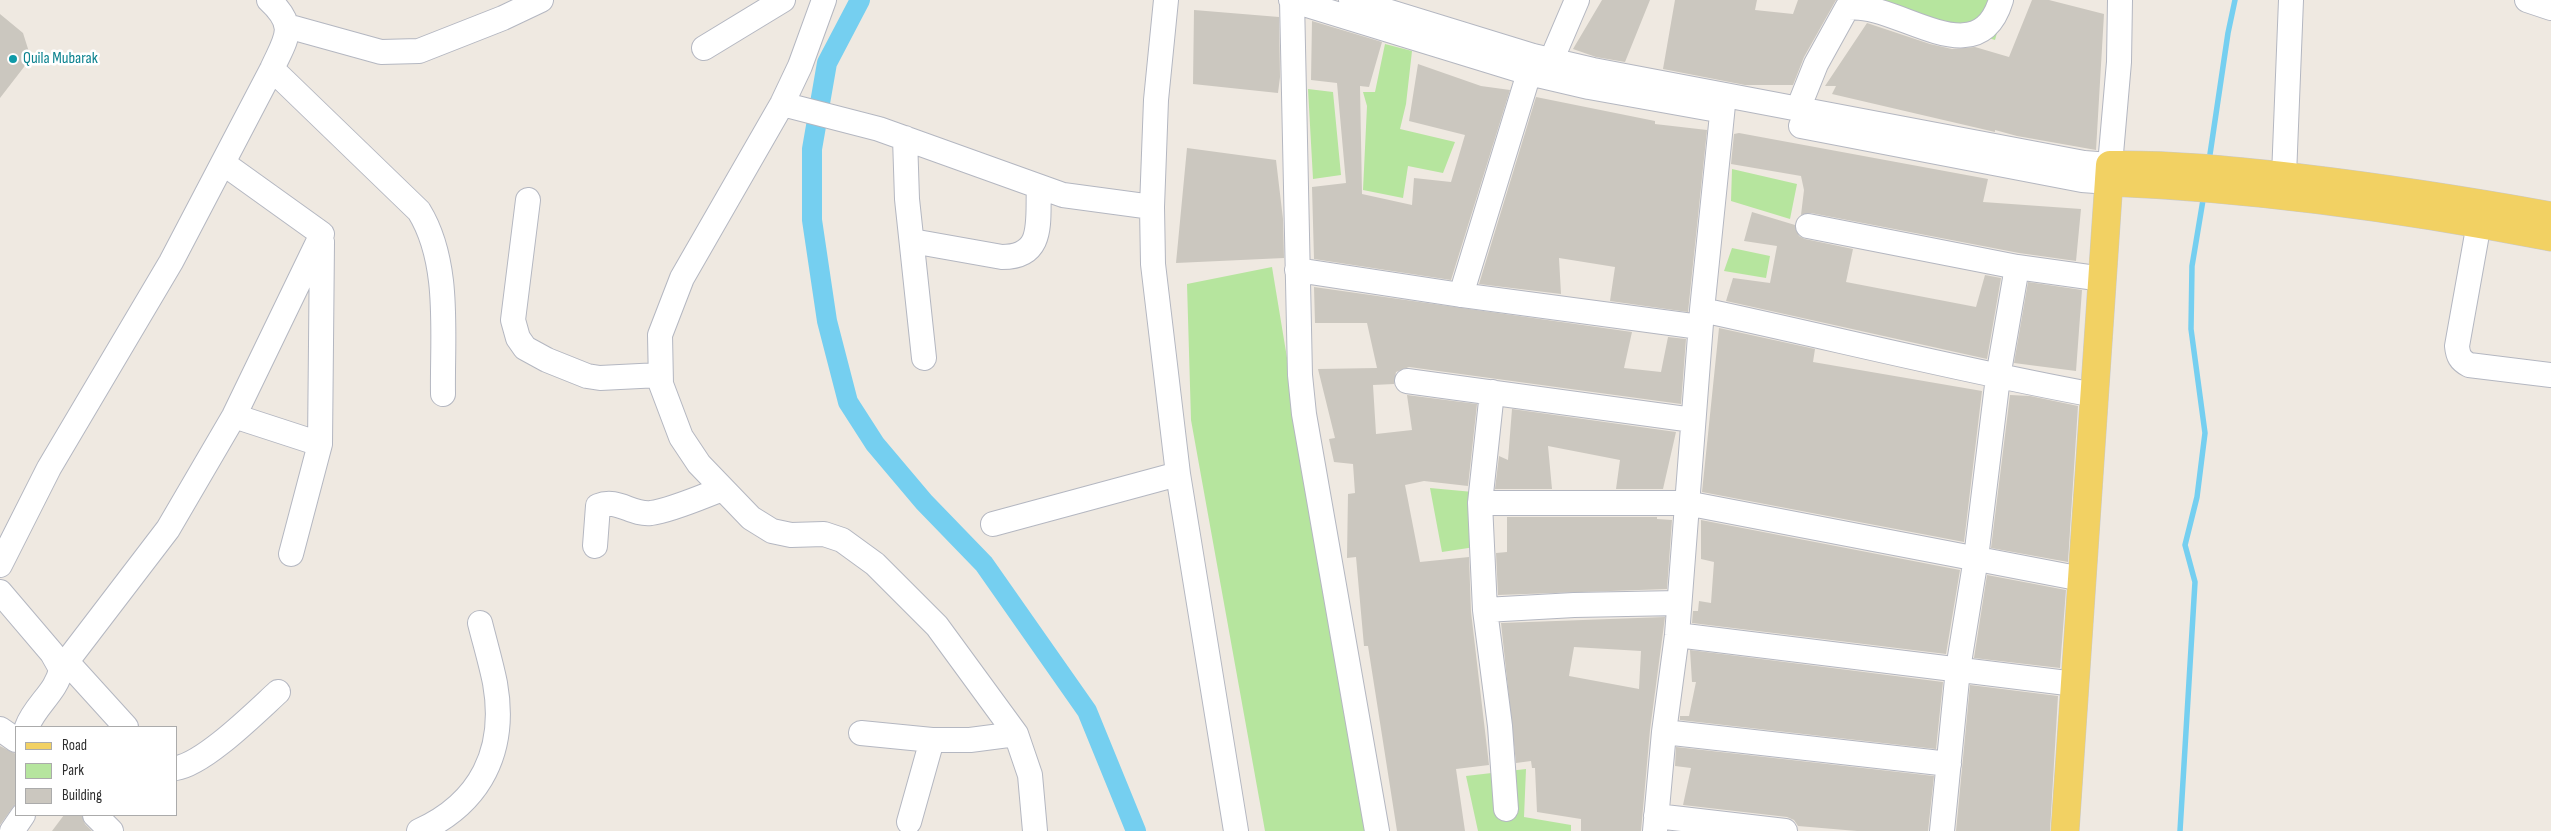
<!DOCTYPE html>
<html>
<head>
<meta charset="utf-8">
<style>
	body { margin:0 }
	#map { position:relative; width:2551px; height:831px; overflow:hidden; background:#efe9e1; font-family:"Sofia Sans Condensed",sans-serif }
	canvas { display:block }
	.legend { position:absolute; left:15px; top:726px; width:162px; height:90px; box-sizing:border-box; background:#fff; border:1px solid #ababab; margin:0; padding:6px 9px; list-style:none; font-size:15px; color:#2e2e2e }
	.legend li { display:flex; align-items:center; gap:10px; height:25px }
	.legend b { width:25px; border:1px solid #ababab }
</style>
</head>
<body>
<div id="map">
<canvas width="2551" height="831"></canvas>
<ul class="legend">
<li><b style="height:6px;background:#f2d163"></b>Road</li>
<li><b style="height:14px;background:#b6e59e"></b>Park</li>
<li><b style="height:14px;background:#cbc7bf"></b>Building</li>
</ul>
</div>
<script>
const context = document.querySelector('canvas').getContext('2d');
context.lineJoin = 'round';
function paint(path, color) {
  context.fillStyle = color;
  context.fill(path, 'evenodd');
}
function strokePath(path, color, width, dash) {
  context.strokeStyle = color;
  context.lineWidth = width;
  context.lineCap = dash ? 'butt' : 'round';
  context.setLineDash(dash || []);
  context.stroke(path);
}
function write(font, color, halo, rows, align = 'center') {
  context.font = font + ' "Sofia Sans Condensed",sans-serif';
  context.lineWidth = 5;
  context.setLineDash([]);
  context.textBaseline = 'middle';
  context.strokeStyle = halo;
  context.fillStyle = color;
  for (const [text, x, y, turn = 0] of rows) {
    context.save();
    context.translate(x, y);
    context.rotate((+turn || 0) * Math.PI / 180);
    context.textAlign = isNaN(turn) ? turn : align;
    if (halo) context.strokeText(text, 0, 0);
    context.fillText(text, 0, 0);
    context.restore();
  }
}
const green = new Path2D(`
	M1867,0H2006L1995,40Z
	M1385,44L1412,51L1406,104L1400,129L1455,142L1443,173L1408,166L1403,198L1363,190L1367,106L1363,92H1375Z
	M1308,89L1333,92L1341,175L1313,179Z
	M1732,169L1797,184L1790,219L1731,201Z
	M1732,248L1770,256L1766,278L1724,271Z
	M1272,267L1365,831H1265L1191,420L1187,284Z
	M1430,488L1484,493L1488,545L1442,552Z
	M1526,769L1524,817L1571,825V831H1478L1466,776Z`);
const stream = new Path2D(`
	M2209,161L2228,33L2235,0
	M2180,831L2195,582L2185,545L2197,497L2205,433L2191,329L2192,266L2204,194`);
const canal = new Path2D(`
	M860,0L827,63L812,149V220L827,321L848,402L875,444L924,502L984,564L1087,711L1136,831`);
const building = new Path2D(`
	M1602,0H1650L1625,62L1596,57L1573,49Z
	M1675,0H1757L1755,10L1793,14L1798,0H1836L1804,57L1793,85H1745L1663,69Z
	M2032,0H2049L2104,14L2096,150L2017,136L1995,130V132L1832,94L1836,86H1825L1867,23L1930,44L1952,49L1975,47L2009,57Z
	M1194,10L1279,17L1280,77L1278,93L1193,84Z
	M0,14L23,33L29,52L24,67L0,98Z
	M1312,21L1382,42L1369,87L1360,86L1362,194L1412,205L1414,178L1451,182L1465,135L1409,121L1418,64L1481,86L1510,90L1451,280L1314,259L1312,187L1346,183L1337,83L1311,80Z
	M1536,97L1655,121V124L1707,130L1688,312L1610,301L1615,267L1559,258L1561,294L1479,284Z
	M1739,133L1988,179L1983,202L2081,209L2076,261L2019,253L1811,213L1801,215L1804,190L1801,176L1731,164L1734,134Z
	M1187,148L1276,160L1283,219L1284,258L1176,263Z
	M1752,212L1795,225L1799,236L1805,239L1853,249L1846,282L1976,307L1985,275L2001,278L1987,359L1726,301L1733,278L1770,283L1777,246L1744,241Z
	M2028,282L2082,290L2076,371L2014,363Z
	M1314,287L1632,332L1624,368L1661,372L1668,337L1686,339L1681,404L1409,367L1396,372L1394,384L1373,385L1376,434L1412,430L1407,395L1477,404L1468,486L1424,481L1405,485L1420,562L1469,557L1471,612L1489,765L1456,769L1465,831H1397L1368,646H1364L1356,557L1347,558L1348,494L1355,493L1353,464L1334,462L1329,439L1335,438L1318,369L1377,368L1367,323H1315Z
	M1719,328L1815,349L1813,362L1982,391L1964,542L1702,492Z
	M2010,395L2030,396L2078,406L2068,562L1991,548Z
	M1512,409L1676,432L1663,489H1616L1620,460L1548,446L1552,489H1495L1499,456L1508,460Z
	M1507,517H1657V519L1672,520L1667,589L1498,595L1496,553L1507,552Z
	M1701,520L1960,570L1946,654L1692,623L1693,611H1698L1699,601L1711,603L1714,562L1701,559Z
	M1987,575L2066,590L2060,668L1974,658Z
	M1665,617L1650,730L1641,831H1581V819L1537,812L1535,768H1532L1531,761L1516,763L1501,623ZM1574,647L1641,651L1639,689L1569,676Z
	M1690,650L1943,682L1936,749L1680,720V716H1689L1696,682H1692Z
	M1970,685L2058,696L2050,831H1956Z
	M0,746L16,754V803L0,825Z
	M1676,747L1934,776L1928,831H1857L1798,826L1794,820L1787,817L1683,805L1691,768L1675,766Z
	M64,815H82L85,824L92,831H52Z`);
const minor = new Path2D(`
	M824,0L800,66L782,104L682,278L660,335L661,384L681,437L699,464L751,518L772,531L791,535L824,534L842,540L875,564L937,626L1016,734L1030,775L1035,831
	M1166,0L1156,100L1152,207L1153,264L1178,474L1236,831
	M1291,0L1529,73L1589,87L1712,109
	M1292,0L1300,375L1304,414L1377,831
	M1351,0L1533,56L1593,70L2084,163L2110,165L2119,62L2120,0
	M2527,0L2551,8
	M287,26L381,52L419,51L503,18L541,0
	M704,48L783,0
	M272,69L419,211C451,263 442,335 443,394
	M1545,75L1577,0
	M782,104L879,129L1063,195L1152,207
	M1798,109L1816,64L1847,8C1896,0 1977,79 2001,0
	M1801,126L2082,180L2109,182
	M905,138L907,199L924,358
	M2284,176L2291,0
	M528,200L513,320L518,338L525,348L547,360L587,376L600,378L660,375
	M2479,223L2457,346C2458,356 2460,360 2469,365L2551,375
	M1808,226L2017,267L2103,279
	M912,241L1002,257C1046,257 1037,220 1039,187
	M1297,270L1461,295L1700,327
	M1461,295L1529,73
	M1702,310C1833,338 1963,371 2095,395
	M1407,381L1693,420
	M1492,392L1480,503L1485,610L1500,726L1506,809
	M234,416L320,444
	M1480,503H1686L2082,579
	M993,524L1178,474
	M595,546L598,506C618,498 631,515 651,513C672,510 701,497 722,489
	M291,554L320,444L322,242
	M0,565L49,468L171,262L272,69C286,38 298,27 269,0
	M0,592L52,653L61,669C57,692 35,705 27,727
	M1485,610L1574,605L1679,603
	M1677,635L2075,684
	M67,662L126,727
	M61,669L168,529L234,416L322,234L223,163
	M0,729L16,740
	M1664,732L1949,764
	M861,733L932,740H970L1016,734
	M176,768C204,764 256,712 278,692
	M95,815L111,831
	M1656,816L1785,831
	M909,822L932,740
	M12,831L23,815
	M419,831C481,803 507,750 495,683C491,663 485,643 480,623
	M1655,831L1664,732L1677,635L1702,310L1724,95
	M1942,831L1958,669L1976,558L1998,377L2017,267`);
const major = new Path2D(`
	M2109,182C2257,188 2406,209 2551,237
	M2065,831L2110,165C2174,164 2236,171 2300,178C2384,188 2468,201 2551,216`);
const markers = [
	[13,59,5,"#0f9aa8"]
];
const cultureNames = [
	["Quila Mubarak",23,59]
];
paint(green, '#b6e59e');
strokePath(stream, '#75cff0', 5.5);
strokePath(canal, '#75cff0', 20);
paint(building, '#cbc7bf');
strokePath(minor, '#b4b7c1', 26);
strokePath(major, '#c9c9c9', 29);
strokePath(minor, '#fff', 24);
strokePath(major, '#f2d163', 28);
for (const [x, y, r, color] of markers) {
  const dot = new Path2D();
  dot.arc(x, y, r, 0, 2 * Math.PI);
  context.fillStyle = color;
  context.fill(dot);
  strokePath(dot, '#fff', 2);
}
write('16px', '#0d838f', '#fff', cultureNames, 'left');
</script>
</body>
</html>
